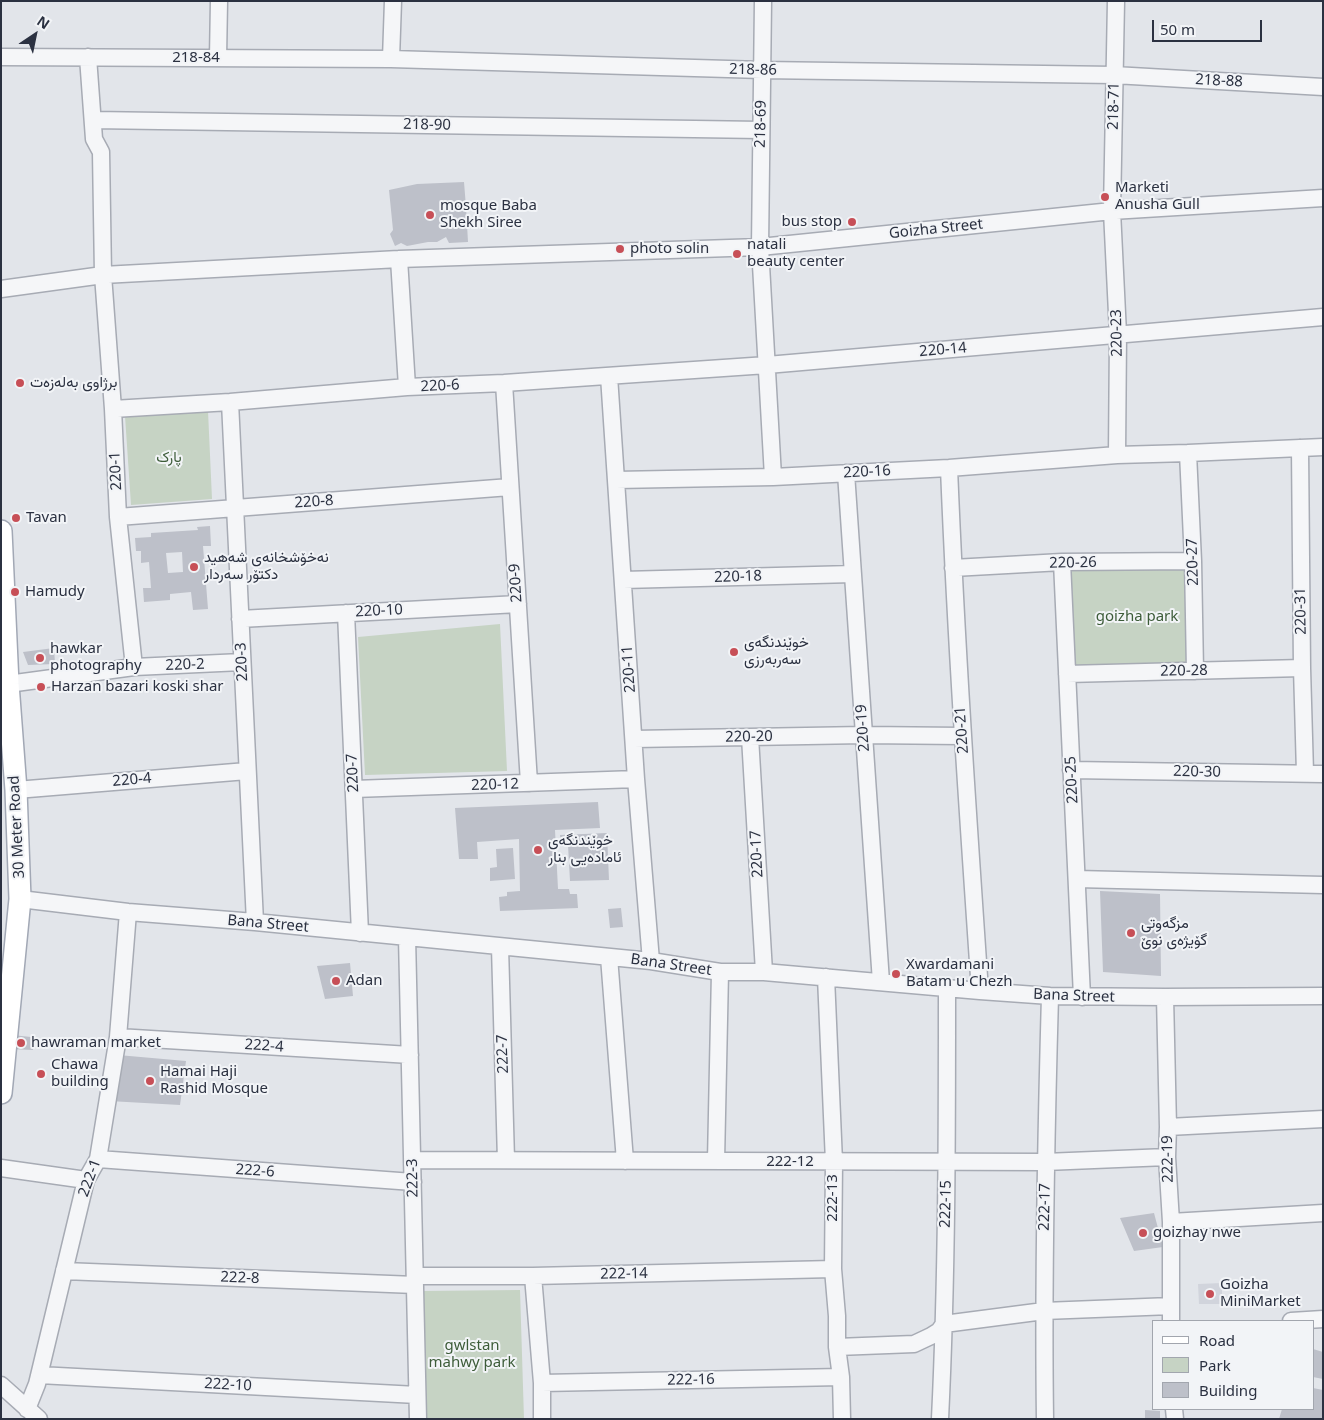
<!DOCTYPE html>
<html>
<head>
<meta charset="utf-8">
<style>
	body { margin:0 }
	#map { position:relative; width:1324px; height:1420px; overflow:hidden; background:#e2e5ea; font-family:"Noto Sans",sans-serif }
	canvas { display:block }
	.frame { position:absolute; inset:0; border:2px solid #2b3141; pointer-events:none }
	.legend { position:absolute; left:1152px; top:1320px; width:162px; height:90px; box-sizing:border-box; background:#f2f4f7; border:1px solid #a2a6ae; margin:0; padding:6px 9px; list-style:none; font-size:15px; color:#2b3141 }
	.legend li { display:flex; align-items:center; gap:10px; height:25px }
	.legend b { width:25px; border:1px solid #a2a6ae }
	.north { position:absolute; left:10px; top:10px; width:50px; height:50px; -webkit-text-stroke:4px #f2f4f7; paint-order:stroke; rotate:34deg; font-size:14px; font-weight:700; line-height:20px; text-align:center; color:#2b3141 }
	.north::after { content:''; display:block; margin:auto; width:18px; height:22px; background:#2b3141; clip-path:polygon(50% 0,100% 100%,50% 72%,0 100%) }
	.scale { position:absolute; left:1152px; top:20px; width:110px; height:22px; box-sizing:border-box; border:2px solid #2b3141; border-top:0; padding-left:6px; font-size:15px; line-height:18px; white-space:nowrap; color:#2b3141; -webkit-text-stroke:4px #f2f4f7; paint-order:stroke }
</style>
</head>
<body>
<div id="map">
<canvas width="1324" height="1420"></canvas>
<div class="frame"></div>
<ul class="legend">
<li><b style="height:6px;background:#fff"></b>Road</li>
<li><b style="height:14px;background:#c6d3c4"></b>Park</li>
<li><b style="height:14px;background:#bdc0c9"></b>Building</li>
</ul>
<div class="north">N</div>
<div class="scale">50 m</div>
</div>
<script>
const context = document.querySelector('canvas').getContext('2d');
context.lineJoin = 'round';
function paint(path, color) {
  context.fillStyle = color;
  context.fill(path, 'evenodd');
}
function strokePath(path, color, width, dash) {
  context.strokeStyle = color;
  context.lineWidth = width;
  context.lineCap = dash ? 'butt' : 'round';
  context.setLineDash(dash || []);
  context.stroke(path);
}
function write(font, color, halo, rows, align = 'center') {
  context.font = font + ' "Noto Sans",Vazirmatn,sans-serif';
  context.lineWidth = 4;
  context.setLineDash([]);
  context.textBaseline = 'middle';
  context.strokeStyle = halo;
  context.fillStyle = color;
  for (const [text, x, y, turn = 0] of rows) {
    context.save();
    context.translate(x, y);
    context.rotate((+turn || 0) * Math.PI / 180);
    context.textAlign = isNaN(turn) ? turn : align;
    if (halo) context.strokeText(text, 0, 0);
    context.fillText(text, 0, 0);
    context.restore();
  }
}
const built = new Path2D(`
	M1222,1283V1304H1199L1198,1284Z`);
const green = new Path2D(`
	M208,411L212,499L131,505L125,416Z
	M1193,561L1195,671L1067,674L1062,562Z
	M500,624L507,771L365,775L358,637Z
	M520,1290L524,1419H423L421,1291Z`);
const building = new Path2D(`
	M464,182L466,207L468,242L449,243L446,237L437,242H428L407,246L401,243L395,246L390,234L393,230L389,190L417,184Z
	M210,526L211,546H203L208,609L193,610L191,592L170,594V600L144,602L143,588H151L149,562L141,563V551H136L135,538L151,537V533L198,530L197,527ZM182,552L183,572L168,573L166,553Z
	M54,648L55,664L28,665L23,652Z
	M598,802L600,828L555,830L558,889H569L570,894H577L578,908L500,911L499,897L507,896V892L520,891L519,839L477,842L478,859H459L455,808Z
	M607,833L609,880L570,881L568,845H561L560,835Z
	M513,848L515,879L490,881V868L497,867L496,849Z
	M1100,891L1160,894L1161,976L1103,972Z
	M621,908L623,927L610,928L608,909Z
	M350,963L353,996L325,999L317,966Z
	M12,1035L31,1037L33,1050L10,1049Z
	M118,1055L186,1061L180,1105L109,1101Z
	M1154,1213L1163,1247L1134,1251L1120,1218Z
	M1313,1349L1323,1352V1379L1313,1377Z
	M1313,1388L1323,1390V1419H1279L1282,1409H1313Z
	M1145,1410L1160,1411V1419H1145Z`);
const minor = new Path2D(`
	M763,1L760,247L773,477
	M1116,1L1112,211L1118,334L1117,455
	M1,57L391,59L762,70L1114,75L1323,87
	M88,57L94,139L101,152L103,275L113,409L118,517L134,667
	M218,58L219,1
	M391,59L393,1
	M93,120L761,130
	M399,259L407,387
	M1,289L103,275L399,259L760,247L1112,211L1323,198
	M609,376L636,779L651,961
	M504,383L529,783
	M230,402L255,922
	M113,409L230,402L407,387L504,383L767,365L1323,317
	M1300,448L1302,668L1305,773
	M1188,453L1193,561L1195,671
	M949,468C956,642 968,817 980,991
	M846,473L881,982
	M616,480L773,477L949,468L1117,455L1188,453L1323,447
	M118,517L510,487
	M1062,562L1082,997
	M953,568L1062,562L1193,561
	M623,580L853,574
	M346,613L360,933
	M240,619L518,604
	M1067,674L1302,668
	M8,684L134,667L242,662
	M750,737L764,972
	M634,739L864,735L962,736
	M1071,770L1323,774
	M354,789L636,779
	M16,790L247,771
	M1077,879L1323,885
	M20,899L128,912L255,922L651,961L720,972H764L980,991L1050,996L1165,997L1323,996
	M407,937L418,1419
	M500,947L506,1160
	M609,957L625,1161
	M826,977L834,1162L833,1269L837,1316V1347L841,1377L842,1419
	M1165,997L1168,1127L1167,1157L1171,1222V1321
	M118,1037L410,1055
	M1168,1127L1323,1119
	M98,1159L413,1182
	M412,1160L1045,1162L1167,1157
	M716,1161L720,972
	M1,1168L86,1180
	M1171,1222L1323,1213
	M64,1271L415,1285
	M415,1276H533L833,1269
	M533,1276L542,1383V1419
	M1291,1321L1323,1319
	M837,1347L914,1344L931,1336L939,1331L944,1324L1044,1311L1171,1306
	M39,1375L417,1395
	M542,1383L841,1377
	M1,1385L39,1419
	M27,1409L37,1384L86,1180L98,1159L118,1037L128,912
	M1174,1409L1175,1419
	M940,1419C947,1275 947,1132 947,988
	M1045,1419C1043,1278 1046,1137 1050,996`);
const major = new Path2D(`
	M1,531L8,684L16,790L20,899L1,1093`);
const markers = [
	[1105,197,5,"#c74f57"],
	[430,215,5,"#c74f57"],
	[852,222,5,"#c74f57"],
	[620,249,5,"#c74f57"],
	[737,254,5,"#c74f57"],
	[20,383,5,"#c74f57"],
	[16,518,5,"#c74f57"],
	[194,567,5,"#c74f57"],
	[15,592,5,"#c74f57"],
	[734,652,5,"#c74f57"],
	[40,658,5,"#c74f57"],
	[41,687,5,"#c74f57"],
	[538,850,5,"#c74f57"],
	[1131,933,5,"#c74f57"],
	[896,974,5,"#c74f57"],
	[336,981,5,"#c74f57"],
	[21,1043,5,"#c74f57"],
	[41,1074,5,"#c74f57"],
	[150,1081,5,"#c74f57"],
	[1143,1233,5,"#c74f57"],
	[1210,1294,5,"#c74f57"]
];
const streetNames = [
	["218-84",196,58],
	["218-86",753,70,1],
	["218-88",1219,81,3],
	["218-71",1114,106,-89],
	["218-69",761,124,-89],
	["218-90",427,125,1],
	["Goizha Street",936,229,-6],
	["220-23",1117,333,-91],
	["220-14",943,350,-5],
	["220-6",440,386,-3],
	["220-1",116,471,-93],
	["220-16",867,472,-3],
	["220-8",314,502,-4],
	["220-27",1193,562,-92],
	["220-26",1073,563,-1],
	["220-18",738,577,-2],
	["220-9",516,583,-94],
	["220-10",379,611,-3],
	["220-31",1301,611,-91],
	["220-3",242,662,-93],
	["220-2",185,665,-2],
	["220-11",629,669,-94],
	["220-28",1184,671,-1],
	["220-19",863,728,-94],
	["220-21",962,730,-94],
	["220-20",749,737,-1],
	["220-30",1197,772,1],
	["220-7",353,773,-93],
	["220-4",132,780,-5],
	["220-25",1072,780,-93],
	["220-12",495,785,-2],
	["30 Meter Road",17,827,-93],
	["220-17",757,854,-93],
	["Bana Street",268,924,5],
	["Bana Street",671,965,8],
	["Bana Street",1074,996,2],
	["222-4",264,1046,4],
	["222-7",503,1054,-92],
	["222-19",1168,1159,-91],
	["222-12",790,1162],
	["222-6",255,1171,4],
	["222-1",90,1178,-70],
	["222-3",413,1178,-91],
	["222-13",833,1198,-90],
	["222-15",946,1204,-89],
	["222-17",1045,1207,-89],
	["222-14",624,1274,-1],
	["222-8",240,1278,2],
	["222-16",691,1380,-1],
	["222-10",228,1385,3]
];
const poiNames = [
	["Marketi",1115,188],
	["Anusha Gull",1115,205],
	["mosque Baba",440,206],
	["Shekh Siree",440,223],
	["bus stop",842,222,"right"],
	["natali",747,245],
	["beauty center",747,262],
	["photo solin",630,249],
	["برژاوی بەلەزەت",30,383],
	["Tavan",26,518],
	["نەخۆشخانەی شەهید",204,558],
	["دکتۆر سەردار",204,575],
	["Hamudy",25,592],
	["خوێندنگەی",744,643],
	["سەربەرزی",744,660],
	["hawkar",50,649],
	["photography",50,666],
	["Harzan bazari koski shar",51,687],
	["خوێندنگەی",548,841],
	["ئامادەیی بنار",548,858],
	["مزگەوتی",1141,924],
	["گۆیژەی نوێ",1141,941],
	["Xwardamani",906,965],
	["Batam u Chezh",906,982],
	["Adan",346,981],
	["hawraman market",31,1043],
	["Chawa",51,1065],
	["building",51,1082],
	["Hamai Haji",160,1072],
	["Rashid Mosque",160,1089],
	["goizhay nwe",1153,1233],
	["Goizha",1220,1285],
	["MiniMarket",1220,1302]
];
const parkNames = [
	["پارک",169,458],
	["goizha park",1137,617],
	["gwlstan",472,1346],
	["mahwy park",472,1363]
];
paint(built, '#d1d4dc');
paint(green, '#c6d3c4');
paint(building, '#bdc0c9');
strokePath(minor, '#a7abb4', 19);
strokePath(major, '#a2a8b5', 24);
strokePath(minor, '#f5f6f8', 16);
strokePath(major, '#fff', 21);
for (const [x, y, r, color] of markers) {
  const dot = new Path2D();
  dot.arc(x, y, r, 0, 2 * Math.PI);
  context.fillStyle = color;
  context.fill(dot);
  strokePath(dot, '#f2f4f7', 2);
}
write('15px', '#2b3141', '#f2f4f7', streetNames);
write('15px', '#2b3141', '#f2f4f7', poiNames, 'left');
write('15px', '#3d5c39', '#f2f4f7', parkNames);
</script>
</body>
</html>
